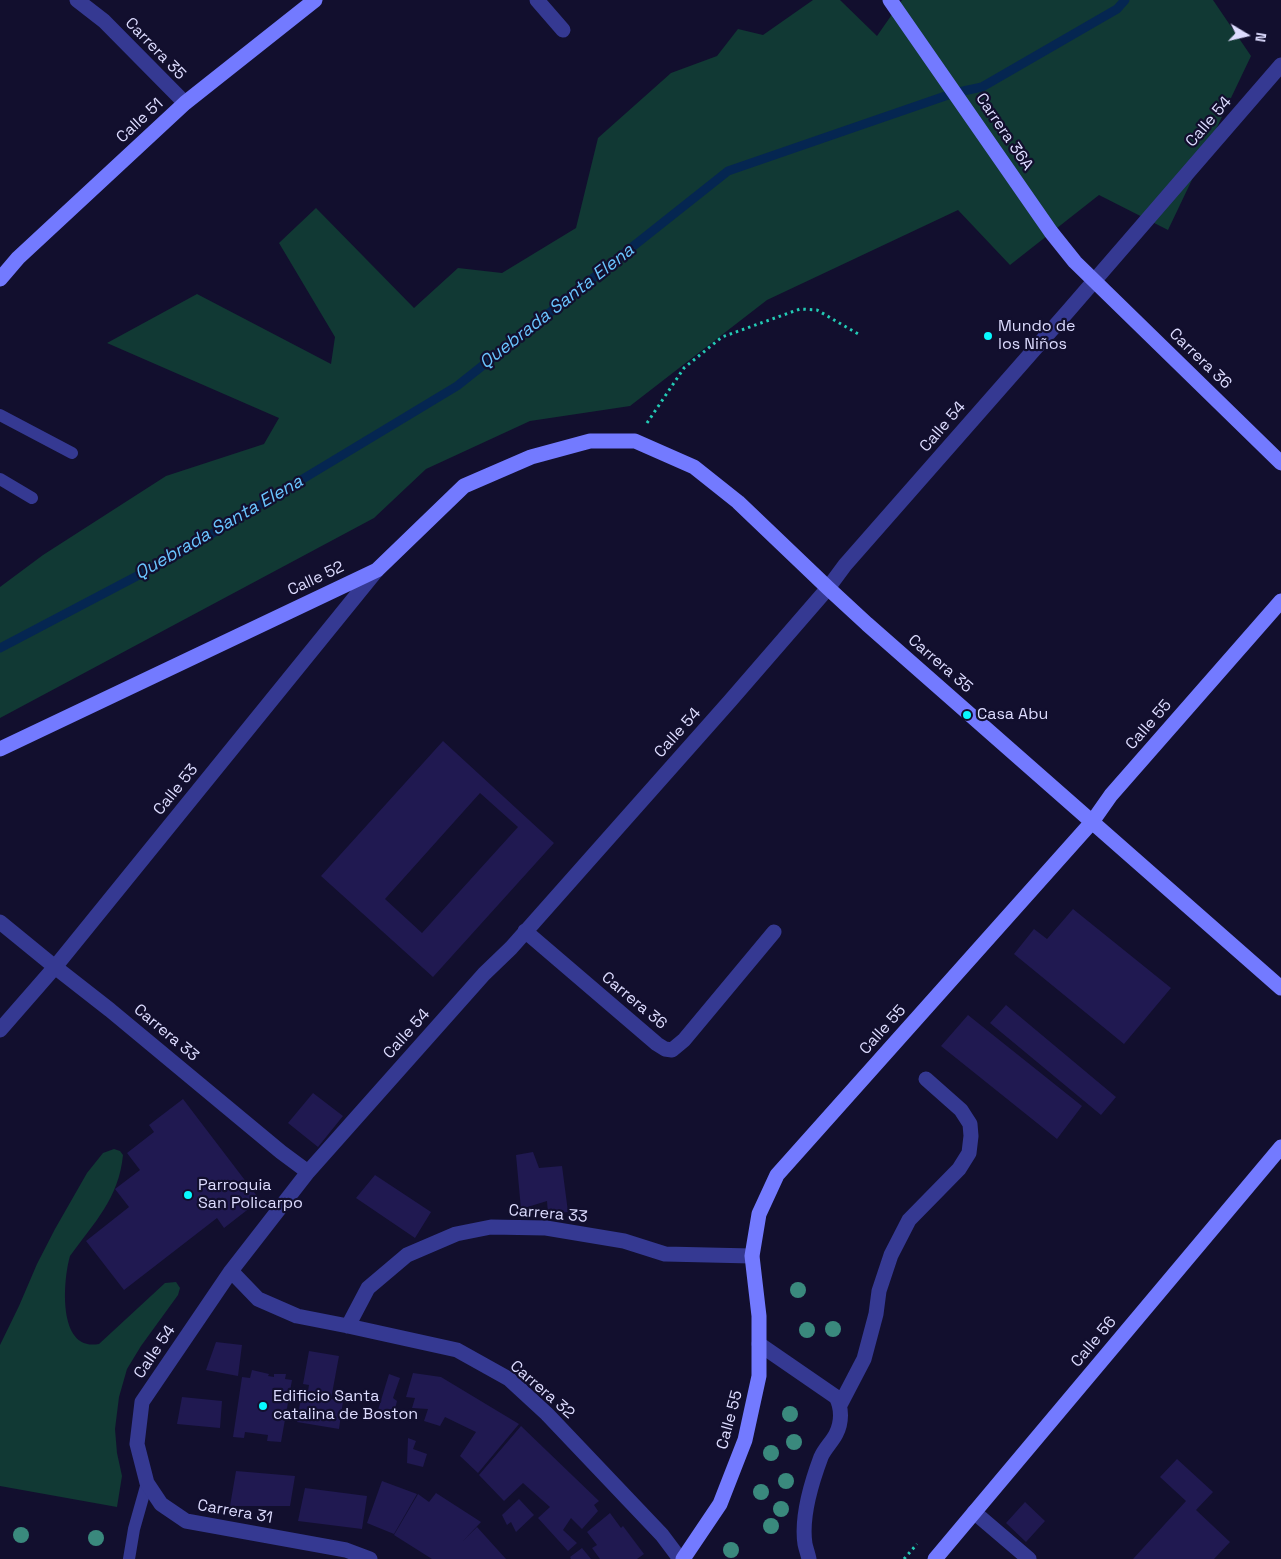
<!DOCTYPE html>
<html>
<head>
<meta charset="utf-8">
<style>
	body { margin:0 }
	#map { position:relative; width:1281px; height:1559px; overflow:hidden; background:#120f2e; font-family:"Space Grotesk",sans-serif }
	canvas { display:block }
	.north { position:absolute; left:1221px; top:10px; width:50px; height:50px; -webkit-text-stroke:4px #120f2e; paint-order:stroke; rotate:99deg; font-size:14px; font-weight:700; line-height:20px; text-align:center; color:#dddcff }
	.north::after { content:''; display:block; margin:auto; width:18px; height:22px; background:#dddcff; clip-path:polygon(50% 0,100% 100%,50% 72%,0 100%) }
</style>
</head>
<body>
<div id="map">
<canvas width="1281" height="1559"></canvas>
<div class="north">N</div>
</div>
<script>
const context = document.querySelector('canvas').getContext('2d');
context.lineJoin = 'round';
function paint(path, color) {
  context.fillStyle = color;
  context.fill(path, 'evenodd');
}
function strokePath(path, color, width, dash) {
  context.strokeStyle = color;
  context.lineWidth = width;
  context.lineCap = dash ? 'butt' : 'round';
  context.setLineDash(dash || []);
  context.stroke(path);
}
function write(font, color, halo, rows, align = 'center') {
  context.font = font + ' "Space Grotesk",sans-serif';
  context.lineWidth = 4.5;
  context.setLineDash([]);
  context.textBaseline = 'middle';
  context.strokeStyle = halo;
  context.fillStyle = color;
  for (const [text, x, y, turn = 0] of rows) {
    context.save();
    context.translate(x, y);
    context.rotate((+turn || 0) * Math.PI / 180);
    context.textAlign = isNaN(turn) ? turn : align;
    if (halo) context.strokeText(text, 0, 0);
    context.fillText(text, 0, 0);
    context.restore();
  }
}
const green = new Path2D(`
	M813,0H840L877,36L902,0H1213L1251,56L1168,230L1099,195L1010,265L958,210L767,300L630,406L530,421L426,469L374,518L0,718V587L43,555L166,476L264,444L279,418L107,343L197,294L331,364L335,337L279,243L316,208L414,308L458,268L502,273L576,228L598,138L671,73L717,56L738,29L763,35Z
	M114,1149L120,1151L123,1155C119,1198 94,1223 70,1256C63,1280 57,1352 99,1344L165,1283L176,1282L180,1288L178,1295L141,1346L127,1369L119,1397L115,1429L117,1453L122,1476L117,1507L0,1486V1345L19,1306L37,1264L55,1229L87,1173L103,1153Z`);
const stream = new Path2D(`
	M0,648L175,556L457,386L728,171L954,93L982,87L1117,9L1125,0`);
const building = new Path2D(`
	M443,741L554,843L433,977L321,876ZM480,793L518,827L422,933L385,899Z
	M1073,909L1171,988L1124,1044L1014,954L1034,929L1047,939Z
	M1006,1005L1116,1097L1101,1115L990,1023Z
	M968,1015L1082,1106L1057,1139L941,1046Z
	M313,1093L343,1116L318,1147L288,1123Z
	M183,1099L260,1200L224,1228L217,1218L124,1290L86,1241L129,1207L115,1189L140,1170L127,1153L154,1132L149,1125Z
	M533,1152L539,1168L562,1166L568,1212L548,1214L547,1201L521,1209L516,1155Z
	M375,1175L431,1212L415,1238L356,1198Z
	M216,1342L242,1345L238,1376L206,1370Z
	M309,1351L339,1356L331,1399L343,1401L339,1429L297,1422L302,1390L308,1391L309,1385L303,1384Z
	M252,1370L269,1374L268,1376L274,1377V1374H286L285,1379L292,1380L281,1442L267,1441L268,1435L245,1432L244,1438L233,1437L242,1377L250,1378Z
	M413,1373L441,1377L519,1424L478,1473L460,1456L476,1432L445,1417L440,1426L424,1421L428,1409L412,1408L415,1398L406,1397Z
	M389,1374L400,1378L393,1398L397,1401L393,1417L378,1410Z
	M182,1397L222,1401L220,1428L177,1424Z
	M521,1426L599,1501L594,1505L598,1511L582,1529L571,1518L563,1530L577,1543L568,1551L538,1518L550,1507L523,1483L504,1501L479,1475Z
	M408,1438L416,1441L413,1449L427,1454L423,1467L407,1463Z
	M1177,1459L1213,1492L1196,1510L1230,1542L1214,1559H1133L1186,1501L1160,1477Z
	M236,1471L295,1476L290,1506H230Z
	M382,1481L417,1494L394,1534L367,1523Z
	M305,1488L367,1496L362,1529L298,1521Z
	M436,1493L481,1522L463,1541L477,1527L506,1559H432L394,1535L418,1494L429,1502Z
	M519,1499L534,1515L516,1532L511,1522L507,1525L502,1515Z
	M1025,1502L1045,1521L1026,1542L1006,1523Z
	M610,1513L621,1528L623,1526L644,1554L637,1559H600L592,1548L597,1545L587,1532Z
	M582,1548L591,1559H571L570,1557Z`);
const path = new Path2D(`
	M647,423L684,368L722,337L800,309L817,310L860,335
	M904,1559L917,1544`);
const lane = new Path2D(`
	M0,415L72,453
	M0,479L32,498
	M129,1559L134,1529L147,1483`);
const street = new Path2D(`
	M77,0L104,21L185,103
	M537,0L563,30
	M0,922L55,967L110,1010L281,1152L308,1172
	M525,931L657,1044L665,1049L672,1050L684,1040L774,932
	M0,1030L55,967L377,570
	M231,1271L258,1299L297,1316L348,1326L457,1350L509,1379L547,1414L662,1535L680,1559
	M348,1326L368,1288L407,1255L456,1234L491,1227L546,1228L624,1241L665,1254L752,1256
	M759,1344L836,1397C842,1408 842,1422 836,1434C832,1442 825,1448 821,1457C812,1481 801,1518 805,1544C806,1549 808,1554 809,1559
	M840,1405L864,1359L876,1314L879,1291L891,1255L909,1220L959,1169L969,1153L971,1136L970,1124L961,1110L926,1079
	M974,1512L1029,1559
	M370,1559L346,1550L186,1521L161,1504L147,1483L137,1444L142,1402L231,1271L308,1172L484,974L511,948L730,701L828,588L845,565L1069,310L1281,65`);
const secondary = new Path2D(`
	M890,0L1051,232L1075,262L1281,463
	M0,279L18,258L185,103L315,0
	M0,749L377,570L464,486L531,457L590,441H635L694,467L738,502L828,588L867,624L1281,988
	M683,1559L720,1504L745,1440L759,1376V1316L752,1256L759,1214L777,1175L1092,822L1111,795L1281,601
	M935,1559L1281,1147`);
const trees = [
	[798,1290],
	[833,1329],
	[807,1330],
	[790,1414],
	[794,1442],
	[771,1453],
	[786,1481],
	[761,1492],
	[781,1509],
	[771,1526],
	[21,1535],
	[96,1538],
	[731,1550]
];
const markers = [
	[988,336,5,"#08f9ff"],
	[967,715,5,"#08f9ff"],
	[188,1195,5,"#08f9ff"],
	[263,1406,5,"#08f9ff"]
];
const streetNames = [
	["Carrera 35",155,49,46],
	["Calle 51",140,121,-43],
	["Calle 54",1209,122,-49],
	["Carrera 36A",1004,132,56],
	["Carrera 36",1200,359,44],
	["Calle 54",943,427,-49],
	["Calle 52",316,579,-25],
	["Carrera 35",940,664,41],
	["Calle 55",1149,725,-49],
	["Calle 54",678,733,-48],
	["Calle 53",176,790,-51],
	["Carrera 36",634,1001,40],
	["Calle 55",883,1030,-48],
	["Carrera 33",166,1033,40],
	["Calle 54",407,1034,-48],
	["Carrera 33",548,1214,5],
	["Calle 56",1094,1342,-50],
	["Calle 54",155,1352,-56],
	["Carrera 32",542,1390,41],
	["Calle 55",730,1420,-75],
	["Carrera 31",235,1512,10]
];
const poiNames = [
	["Mundo de",998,327],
	["los Niños",998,345],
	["Casa Abu",977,715],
	["Parroquia",198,1186],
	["San Policarpo",198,1204],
	["Edificio Santa",273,1397],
	["catalina de Boston",273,1415]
];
const waterNames = [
	["Quebrada Santa Elena",557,307,-38],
	["Quebrada Santa Elena",219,528,-30]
];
paint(green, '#113934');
strokePath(stream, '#052651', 9);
paint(building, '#201951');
strokePath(path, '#23cbb5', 3, [2.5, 4]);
strokePath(lane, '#353992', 12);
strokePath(street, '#353992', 15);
strokePath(secondary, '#737aff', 15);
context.fillStyle = '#3a897d';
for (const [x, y] of trees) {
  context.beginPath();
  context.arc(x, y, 8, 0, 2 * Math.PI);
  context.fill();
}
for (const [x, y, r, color] of markers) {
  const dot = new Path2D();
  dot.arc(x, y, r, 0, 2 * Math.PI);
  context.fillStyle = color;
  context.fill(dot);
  strokePath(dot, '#120f2e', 2);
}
write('16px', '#dddcff', '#120f2e', streetNames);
write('16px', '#dddcff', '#120f2e', poiNames, 'left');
write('italic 18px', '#6ac5ff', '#120f2e', waterNames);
</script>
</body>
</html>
